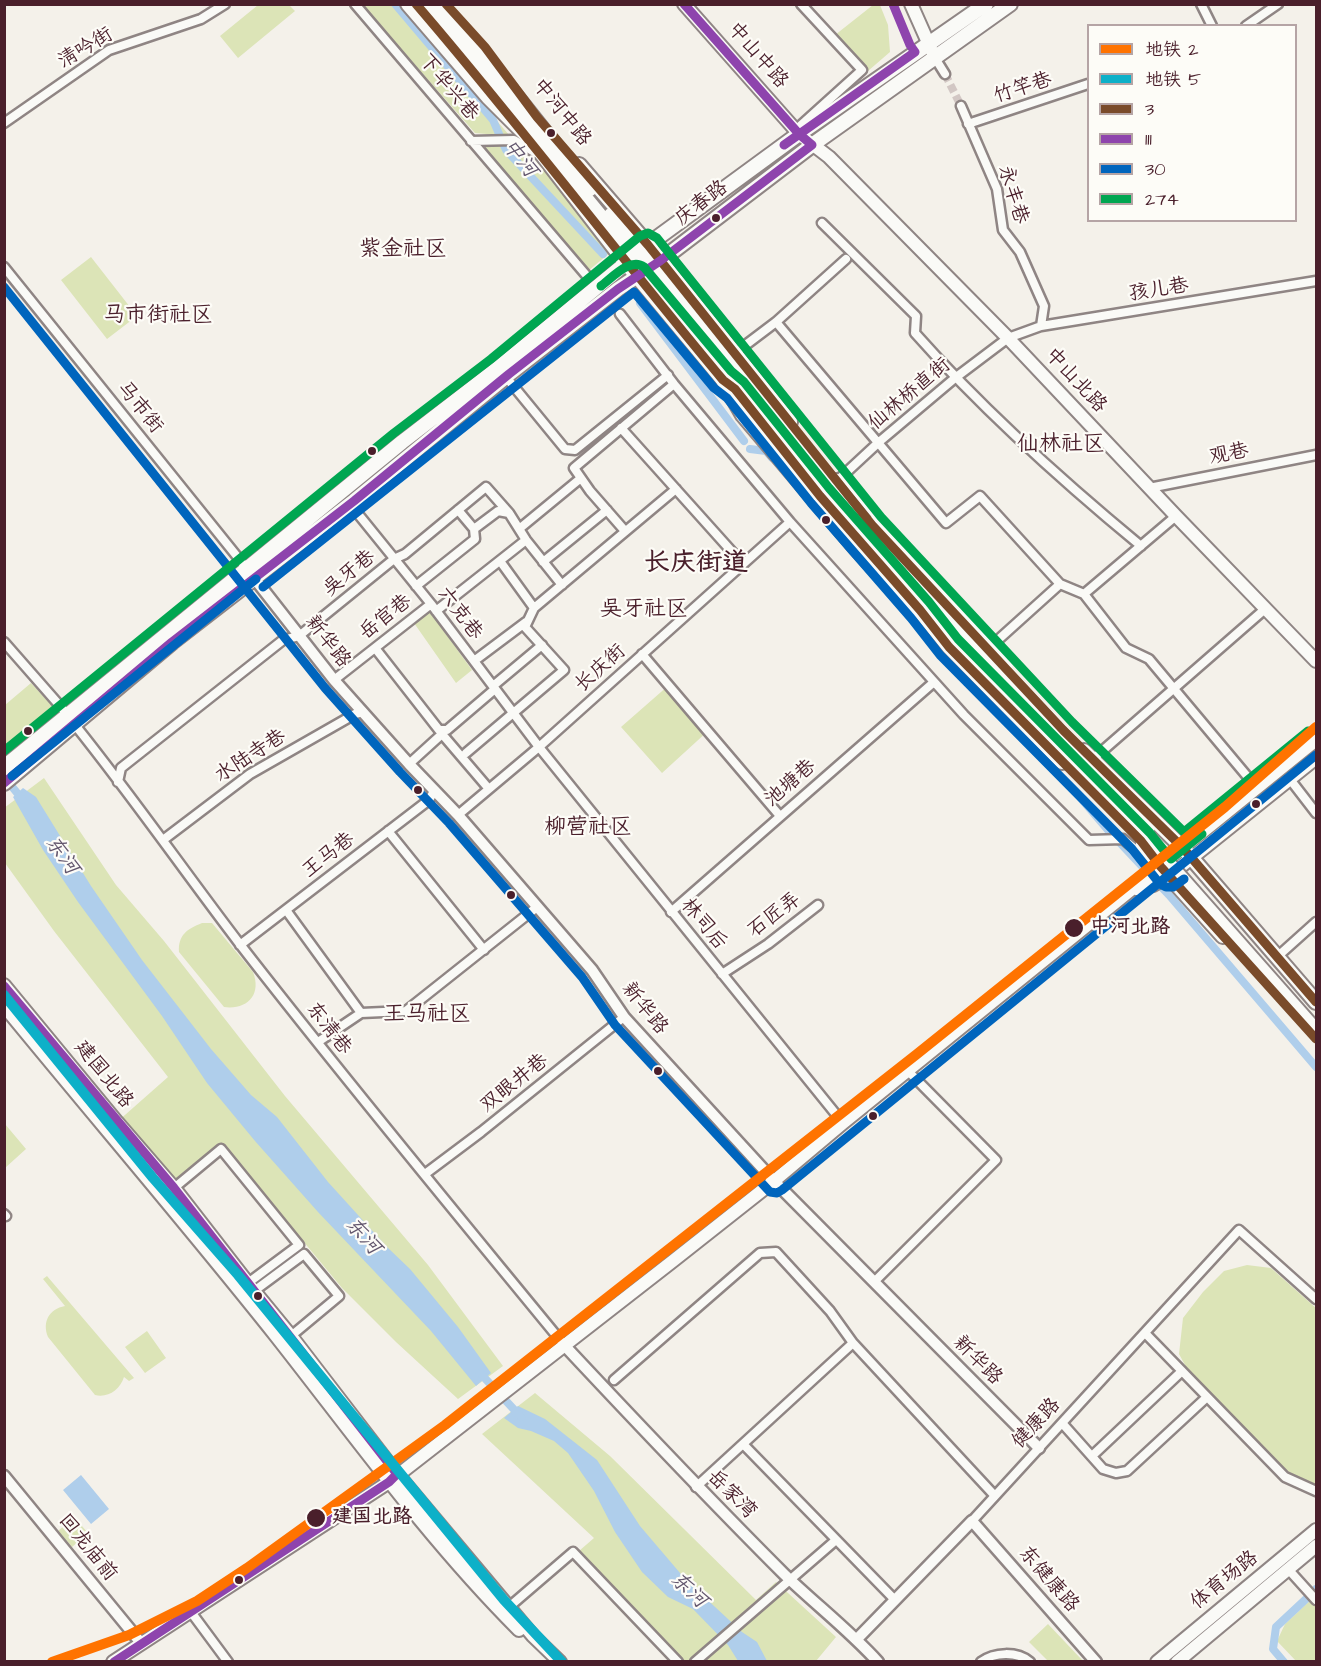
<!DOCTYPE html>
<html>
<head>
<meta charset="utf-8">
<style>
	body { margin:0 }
	#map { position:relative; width:1321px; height:1666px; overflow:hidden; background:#f4f1ea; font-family:"Architects Daughter","LXGW WenKai TC",sans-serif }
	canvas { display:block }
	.frame { position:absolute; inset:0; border:6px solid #4a1f2b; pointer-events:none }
	.legend { position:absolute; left:1087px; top:24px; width:210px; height:198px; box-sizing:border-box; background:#fdfcf7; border:2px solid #b5a4a5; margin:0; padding:8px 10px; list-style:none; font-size:18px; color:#4a1f2b }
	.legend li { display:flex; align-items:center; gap:12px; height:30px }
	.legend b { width:30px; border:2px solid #b5a4a5 }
</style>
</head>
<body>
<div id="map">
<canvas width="1321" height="1666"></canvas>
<div class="frame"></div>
<ul class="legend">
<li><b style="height:8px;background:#ff7300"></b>地铁 2</li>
<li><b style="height:8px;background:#0db0c8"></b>地铁 5</li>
<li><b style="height:8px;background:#7a4b2a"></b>3</li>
<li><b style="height:8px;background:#8e44ad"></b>111</li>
<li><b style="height:8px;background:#0065bd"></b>30</li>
<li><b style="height:8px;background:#00a651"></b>274</li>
</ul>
</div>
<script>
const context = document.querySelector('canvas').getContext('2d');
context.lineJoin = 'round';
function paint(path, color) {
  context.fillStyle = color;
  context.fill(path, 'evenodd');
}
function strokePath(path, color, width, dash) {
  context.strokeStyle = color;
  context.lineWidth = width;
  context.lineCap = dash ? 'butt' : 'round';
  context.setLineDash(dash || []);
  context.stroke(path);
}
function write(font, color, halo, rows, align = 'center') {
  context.font = font + ' "Architects Daughter","LXGW WenKai TC",sans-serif';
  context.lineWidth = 4.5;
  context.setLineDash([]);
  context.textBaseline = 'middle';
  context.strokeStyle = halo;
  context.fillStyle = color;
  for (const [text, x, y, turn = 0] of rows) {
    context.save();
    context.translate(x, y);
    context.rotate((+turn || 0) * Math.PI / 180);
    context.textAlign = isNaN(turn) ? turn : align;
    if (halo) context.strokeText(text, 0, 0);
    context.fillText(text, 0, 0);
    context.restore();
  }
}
const green = new Path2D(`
	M258,5H289L295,11L238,58L220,36Z
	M362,5H396L510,136L475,133Z
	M873,5H880L888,25L890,52L868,71L835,35Z
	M483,145L512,147L536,161L612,251L588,271Z
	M91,257L137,316L107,339L61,280Z
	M430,612L472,670L456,683L414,623Z
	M31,683L56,710L5,751V705Z
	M669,685L708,731L662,773L621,727Z
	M44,778L116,885L164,941L285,1096L428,1265L503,1366L458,1399L396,1342L342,1288L225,1147L174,1188L117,1122L168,1077L54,931L5,863L4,808Z
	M202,923H212L253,972C262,995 247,1010 224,1007L179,952C178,935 187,929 202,923Z
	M5,1124L26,1149L5,1168H4Z
	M1247,1265L1271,1268L1316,1308V1487L1289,1476L1191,1376L1179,1354L1183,1318L1203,1292L1224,1271Z
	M47,1276L134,1378L129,1381L124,1377C120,1390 108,1398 95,1395L48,1337C42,1322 49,1309 65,1306L43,1279Z
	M147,1331L166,1358L145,1373L125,1347Z
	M535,1393L610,1456L756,1600L776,1582L836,1637L816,1661H685L579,1551L594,1538L482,1434Z
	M74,1517L88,1533L72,1547L58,1531Z
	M1316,1595V1661H1296L1277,1641L1285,1624Z
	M1048,1624L1083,1661H1048L1029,1642Z`);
const water = new Path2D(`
	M23,788L36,797L91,886L142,960L211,1049L251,1095L277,1117L328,1182L388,1248L410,1269L458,1327L491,1373L476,1386L431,1331L318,1212L255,1141L207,1083L162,1016L78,902L43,850L13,797Z
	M518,1406L545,1419L597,1460L640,1526L686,1580L742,1632L757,1642L767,1661H738L728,1645L693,1609L668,1597L642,1572L615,1532L594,1491L568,1453L554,1441L531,1431L518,1428L504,1418Z
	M81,1475L109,1509L91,1524L63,1490Z`);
const canal = new Path2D(`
	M395,4L493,120L506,150L603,254
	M640,303L744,441
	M750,449L766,451L772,458
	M890,594L971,686L1078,795L1107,829L1169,895L1316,1067
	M5,778L22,799
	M480,1373L521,1417
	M1316,1590V1589
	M1284,1662L1273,1649L1276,1627L1306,1599`);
const minorTunnel = new Path2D(`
	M945,74L961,106`);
const minor = new Path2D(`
	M355,4L587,276
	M1201,4L1212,26
	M1246,26L1278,4
	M935,58L945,74
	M961,106L997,189L1003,230L1020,252L1044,306L1041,326
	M4,123L109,50L201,19L225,4
	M968,124L1088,84
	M800,126L862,70L801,4
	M471,141L514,140L536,153
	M822,223L916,316L915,333C984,411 1061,480 1141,546
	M4,267L248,570
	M620,314L674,384L790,522L964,715L1089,840L1123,839L1151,862
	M776,322L946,523L980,496L1060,584L989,648
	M735,353L776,322L846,259
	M506,377L565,449L575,450L668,375
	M621,428L743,564
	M837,481L879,442L955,378L1008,338L1041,326L1316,281
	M1149,488L1316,455
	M350,504L431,604L539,747L843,1123
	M474,529L498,511L509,513L526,540L562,585
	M519,529L581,478
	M625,531L590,491L574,468L674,384
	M543,562L607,510
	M1060,584L1084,594L1126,648L1149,659L1257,788
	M416,586L475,539L474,529L458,510
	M1084,594L1176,516
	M534,608L676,489
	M436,611L526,540
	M4,642L68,715
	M375,648L439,730H447L495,689
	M642,654L780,816
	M474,661L526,622
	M334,680L431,604
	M493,686L542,645
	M75,725C132,796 184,871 239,943C345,1080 456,1213 565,1346
	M466,753L564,670L525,627L534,608L500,561
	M1093,759L1265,609
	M409,764L442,734L489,789
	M1289,778L1316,813
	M118,782L121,768L283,640L299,636L394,559L405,554L486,487L509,513
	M458,815L539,747L790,522
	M388,831L484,950
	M163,840L250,774L355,714L363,712
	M286,910L361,1013
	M671,912L934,682
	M240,945L429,800L434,791
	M1277,957L1316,922
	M722,974L768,944L818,905
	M318,1042L361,1013L406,1011L537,907
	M425,1174L481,1132L624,1017
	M174,1188L221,1149L299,1245L248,1283
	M4,1214L6,1216
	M874,1282L996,1160L909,1072
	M254,1291L304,1254L339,1296L291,1336
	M1145,1333L1285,1477L1316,1491
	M614,1380L760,1253L776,1252L830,1311L853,1343L995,1496
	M1062,1423L1103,1469L1116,1473L1127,1471L1207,1397
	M743,1444L895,1600
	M1092,1456L1182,1371
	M696,1487L853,1343
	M972,1521L1239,1230L1316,1299
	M1288,1569L1316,1600
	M509,1607L573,1552L678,1662
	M191,1612L228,1662
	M695,1662L836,1540
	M981,1662C994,1652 1017,1651 1030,1662`);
const tertiary = new Path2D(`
	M251,574L334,680L409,764L458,815L592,970L624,1017L774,1181L1039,1448
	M565,1346C637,1423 710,1500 784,1574C815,1604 849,1630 878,1662
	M4,1476L141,1643
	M857,1639L972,1521L1096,1662`);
const secondary = new Path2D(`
	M684,4L799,134L829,157L1008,338L1176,516L1316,661
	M911,4L935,58
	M1137,889L1153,885L1169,876L1316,758
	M4,985L117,1122L174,1188L254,1291L291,1336L397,1474L533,1636L560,1662
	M4,1006C94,1116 187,1224 276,1336C354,1435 429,1540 519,1630
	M113,1662L389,1482L674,1260L774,1181L843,1123L1316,740
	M1157,1662L1316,1530
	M1177,1662L1316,1546`);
const primary = new Path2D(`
	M528,136L626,263L723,380L731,386
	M579,165L648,245L790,422
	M770,433L853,534
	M919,610L949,647L1062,762
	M1084,751L1183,848L1316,1002
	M4,767L402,442L498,368L653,241L799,134L986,4
	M4,783L172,642L354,501L509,374L618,289L660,261L812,145L1010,4
	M1143,844L1161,867L1223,936`);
const trunk = new Path2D(`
	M408,4L488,97L528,137
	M723,380L743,415L855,547L894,590
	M837,481L858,499L876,522`);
const trunkBridge = new Path2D(`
	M423,4L488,79L881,558L961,648L1144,836L1316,1031
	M438,4L484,56L590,189
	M611,215L888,551L1148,827
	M876,522L1006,663
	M894,590L917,610`);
const bus1 = new Path2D(`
	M416,4C522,127 619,256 723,380L735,389L820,496L920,610L949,647L1141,841L1161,867L1316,1039
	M446,4L485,47L537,117L648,245L872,525L1063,730L1183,848L1316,1002`);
const bus2 = new Path2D(`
	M784,145L915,52L910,45L893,4
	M4,783L172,642L354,501L509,374L618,289L660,261L812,145L799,134L684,4
	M4,986L174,1188L397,1474L389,1482L114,1662`);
const bus3 = new Path2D(`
	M4,287L325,688L400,772L449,823L582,977L615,1025L770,1192L777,1193L782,1190L1316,755
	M263,587L634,292L714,388L727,398L811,503L911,618L940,655L1132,849L1160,884L1166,887H1173L1184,879
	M12,776L256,579`);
const bus4 = new Path2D(`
	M601,286C612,278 630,257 644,267L731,371L744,382L829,488L929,602L958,639L1150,833L1171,859L1202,834
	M4,751L394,433L491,359L640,236L648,233L657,238L881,517L1072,722L1184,832L1308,731`);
const metro1 = new Path2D(`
	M52,1662L129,1635L197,1601L247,1568L445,1425L917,1054L1225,807L1316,727`);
const metro2 = new Path2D(`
	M4,995L153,1178L238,1275L504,1600L562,1662`);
const markers = [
	[551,133,5,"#4a1f2b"],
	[716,218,5,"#4a1f2b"],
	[372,451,5,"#4a1f2b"],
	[826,520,5,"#4a1f2b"],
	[28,731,5,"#4a1f2b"],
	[418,790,5,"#4a1f2b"],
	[1256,804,5,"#4a1f2b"],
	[511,895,5,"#4a1f2b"],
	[1074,928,10,"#4a1f2b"],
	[658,1071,5,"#4a1f2b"],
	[873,1116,5,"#4a1f2b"],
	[258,1296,5,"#4a1f2b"],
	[316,1518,10,"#4a1f2b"],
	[239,1580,5,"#4a1f2b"]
];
const streetNames = [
	["清吟街",86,49,-31],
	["中山中路",757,56,49],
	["下华兴巷",448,88,50],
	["竹竿巷",1023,89,-18],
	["中河中路",561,113,51],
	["永丰巷",1012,195,73],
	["庆春路",702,204,-37],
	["孩儿巷",1159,291,-9],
	["中山北路",1075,381,47],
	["仙林桥直街",910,395,-40],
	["马市街",139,408,51],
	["观巷",1229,455,-11],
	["吴牙巷",350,574,-39],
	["六克巷",459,614,53],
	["岳官巷",386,618,-38],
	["新华路",327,642,52],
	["长庆街",601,669,-42],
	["水陆寺巷",251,757,-33],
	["池塘巷",791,784,-41],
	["王马巷",329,856,-38],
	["石匠弄",775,916,-37],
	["林司后",703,925,51],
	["新华路",644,1009,51],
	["东清巷",328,1029,52],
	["建国北路",103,1075,51],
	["双眼井巷",515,1084,-39],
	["新华路",977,1361,45],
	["健康路",1037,1424,-47],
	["岳家湾",731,1495,45],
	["回龙庙前",87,1548,51],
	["东健康路",1048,1580,49],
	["体育场路",1225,1581,-39]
];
const stopNames = [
	["中河北路",1090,928],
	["建国北路",332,1518]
];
const waterNames = [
	["中河",519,159,52],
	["东河",61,856,55],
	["东河",362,1237,48],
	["东河",688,1591,43]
];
const quarterNames = [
	["紫金社区",403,250],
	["马市街社区",158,316],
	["仙林社区",1061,445],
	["吴牙社区",644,610],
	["柳营社区",588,828],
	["王马社区",427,1015]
];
const districtNames = [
	["长庆街道",696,565]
];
paint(green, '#dce4b7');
paint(water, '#afceeb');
strokePath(canal, '#afceeb', 8);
strokePath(minorTunnel, '#d2c7c4', 8, [8, 4]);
strokePath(minor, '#8f8584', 13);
strokePath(tertiary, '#8f8584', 15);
strokePath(secondary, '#8f8584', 16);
strokePath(primary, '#8f8584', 18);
strokePath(trunk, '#8f8584', 18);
strokePath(minor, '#fafaf7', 8);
strokePath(tertiary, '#fafaf7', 10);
strokePath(secondary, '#fafaf7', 12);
strokePath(primary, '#fafaf7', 14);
strokePath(trunk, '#fafaf7', 14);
strokePath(trunkBridge, '#8f8584', 18, []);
strokePath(trunkBridge, '#fafaf7', 14);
strokePath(bus1, '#7a4b2a', 9);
strokePath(bus2, '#8e44ad', 9);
strokePath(bus3, '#0065bd', 9);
strokePath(bus4, '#00a651', 9);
strokePath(metro1, '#ff7300', 10);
strokePath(metro2, '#0db0c8', 10);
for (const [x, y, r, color] of markers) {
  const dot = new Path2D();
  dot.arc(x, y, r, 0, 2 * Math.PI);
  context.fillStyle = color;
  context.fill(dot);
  strokePath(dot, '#fdfcf7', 2);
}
write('20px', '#4a1f2b', '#fdfcf7', streetNames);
write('bold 20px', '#4a1f2b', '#fdfcf7', stopNames, 'left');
write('italic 21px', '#63576e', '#fdfcf7', waterNames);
write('22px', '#4a1f2b', '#fdfcf7', quarterNames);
write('bold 26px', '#4a1f2b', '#fdfcf7', districtNames);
</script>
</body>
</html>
